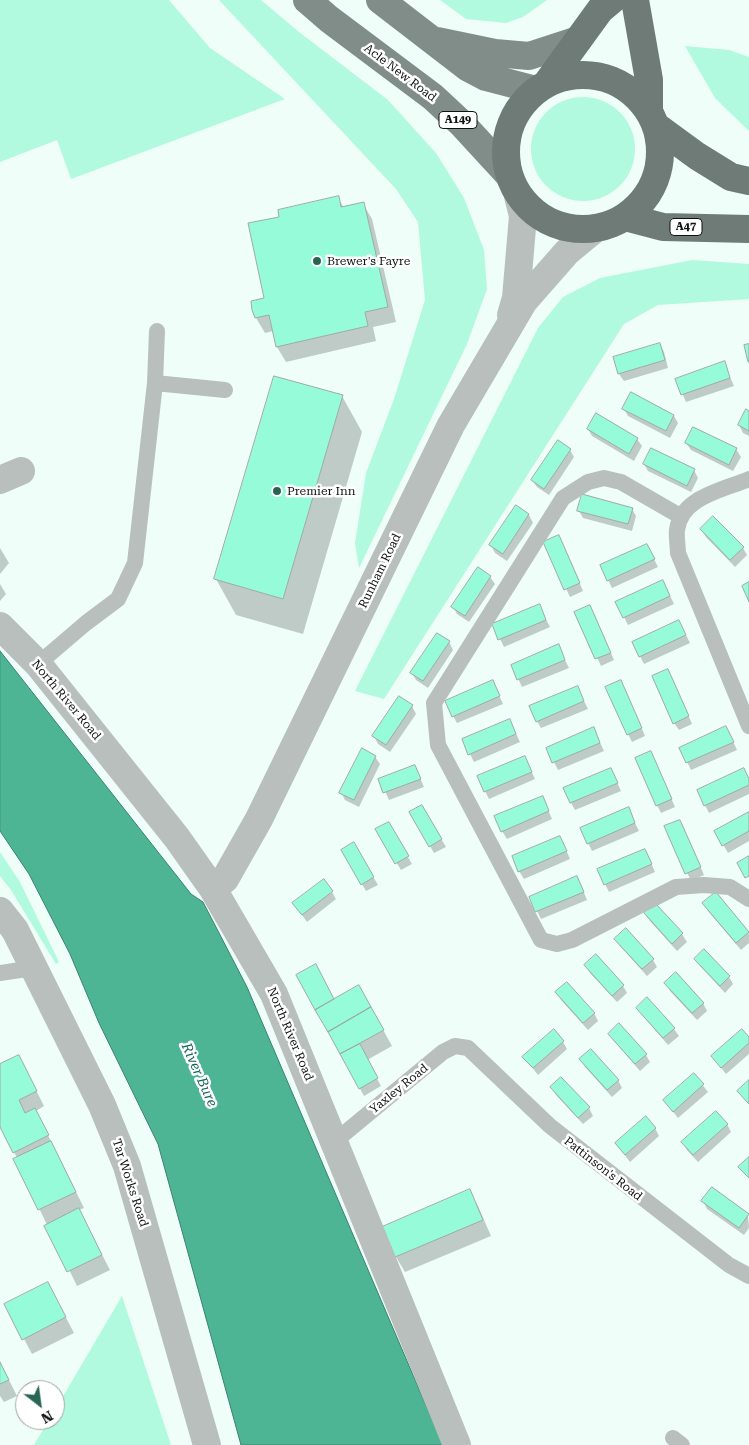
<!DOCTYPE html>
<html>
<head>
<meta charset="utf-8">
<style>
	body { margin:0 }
	#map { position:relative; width:749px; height:1445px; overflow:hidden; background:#effef8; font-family:"Roboto Serif",serif }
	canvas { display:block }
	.north { position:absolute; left:15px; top:1380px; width:50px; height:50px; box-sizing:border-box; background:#fff; border:1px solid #9fa1a0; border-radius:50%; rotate:150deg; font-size:14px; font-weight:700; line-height:20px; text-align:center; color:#0e1311 }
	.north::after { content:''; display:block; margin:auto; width:18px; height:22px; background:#286653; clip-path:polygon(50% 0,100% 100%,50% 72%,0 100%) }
</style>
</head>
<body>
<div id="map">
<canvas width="749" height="1445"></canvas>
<div class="north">N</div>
</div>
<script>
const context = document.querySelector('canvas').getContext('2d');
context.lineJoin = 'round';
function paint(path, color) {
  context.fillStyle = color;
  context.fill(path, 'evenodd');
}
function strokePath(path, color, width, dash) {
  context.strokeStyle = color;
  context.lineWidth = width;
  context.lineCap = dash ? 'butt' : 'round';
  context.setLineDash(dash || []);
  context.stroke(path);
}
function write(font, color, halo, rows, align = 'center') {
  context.font = font + ' "Roboto Serif",serif';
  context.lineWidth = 5;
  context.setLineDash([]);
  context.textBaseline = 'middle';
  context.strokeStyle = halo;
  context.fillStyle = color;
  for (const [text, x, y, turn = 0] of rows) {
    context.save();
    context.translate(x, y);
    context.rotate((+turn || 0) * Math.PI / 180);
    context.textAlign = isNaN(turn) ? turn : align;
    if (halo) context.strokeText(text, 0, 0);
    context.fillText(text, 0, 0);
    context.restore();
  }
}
const green = new Path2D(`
	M0,0H169L210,48L285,99L71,179L57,140L0,162Z
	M219,0H261L299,32L388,100L436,153L464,198L484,250L487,289L467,344L359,568L355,543L366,473L394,399L425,300L418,222L396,189Z
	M440,0H547L523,17L506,23L466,19Z
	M685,46L729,50L749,57V131L715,98Z
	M531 149a52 52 0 1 1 104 0a52 52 0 1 1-104 0Z
	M692,260L749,264V299L658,305L624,324L384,699L355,691L538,328L563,297L600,278Z
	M0,852L20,882L59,962L56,964L11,890L0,876Z
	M122,1296L171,1445H34L49,1420H55V1410Z`);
const water = new Path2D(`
	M0,651L191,894L203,902L247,987L443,1445H241L158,1144L99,1023L70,954L29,874L0,831Z`);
const shadow = new Path2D(`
	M338,198L344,208L363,204L372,219L396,322L373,327L376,341L286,362L277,347L273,331L265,333L256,318L266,299L281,218Z
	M660,344L664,352L668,368L624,381L619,374Z
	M724,363L734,386L686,402L676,379Z
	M342,396L362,432L303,634L236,615L216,579Z
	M624,409L674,416L678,423L670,438L628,416Z
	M749,412V436L743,433L739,425Z
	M694,428L736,449L741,457L733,471L691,450L686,443Z
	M588,429L637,439L642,446L634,461L592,436Z
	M570,450L574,457L549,495L537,487L532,480Z
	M644,464L694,470L698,478L691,492L648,471Z
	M516,507L529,515L533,523L507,561L495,553L491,545Z
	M632,509L636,516L632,531L583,518L579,511Z
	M701,529L743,548L747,555L735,567L706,537Z
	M545,543L563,544L583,591L570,597Z
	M0,548L9,563L0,574Z
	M651,553L658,567L612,588L608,580Z
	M490,577L495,584L469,622L457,614L453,607Z
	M0,584L6,594L0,601Z
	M667,589L674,604L628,625L624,617Z
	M539,606L550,627L504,647L493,625Z
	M576,612L594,614L614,660L601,666Z
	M683,629L690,643L644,664L633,642Z
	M449,642L453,650L428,688L416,680L412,673Z
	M558,646L569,668L522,687L512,665Z
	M672,678L692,724L679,730L674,723Z
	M493,682L503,704L457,723L453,716Z
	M577,687L588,709L541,728L537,721Z
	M625,689L645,736L632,742L628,734Z
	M412,706L416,714L390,752L378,744L374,736Z
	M510,721L520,742L474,762L463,740Z
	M730,735L737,750L691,770L681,749Z
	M597,736L604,751L558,770L547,748Z
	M375,757L380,764L359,807L345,800L341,792Z
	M525,758L535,779L489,799L485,791Z
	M654,760L675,807L661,813L657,805Z
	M415,766L424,787L389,800L380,780Z
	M611,769L621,791L575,810L571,803Z
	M749,780V794L709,813L705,805Z
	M546,805L552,819L507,839L502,831Z
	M422,806L446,847L434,853L411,813Z
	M749,813V841L728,853L716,832Z
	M632,817L639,831L592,851L588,843Z
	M388,823L412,864L401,870L377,830Z
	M666,827L684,829L704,875L691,881Z
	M354,844L378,885L366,891L343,851Z
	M564,845L570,859L524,879L519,871Z
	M649,858L655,872L609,892L605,884Z
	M581,885L587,900L541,919L530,897Z
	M332,892L336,899L307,922L294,904Z
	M715,894L749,934V943L741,950L708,911L704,904Z
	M655,904L682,934L687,942L677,951L650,921L645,914Z
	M616,939L653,960L657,967L647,976L620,946Z
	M696,959L729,977L733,984L725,993L700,966Z
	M586,965L623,986L627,993L617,1002L590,973Z
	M315,966L334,1000L359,986L392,1046L367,1060L381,1086L364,1096L298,975Z
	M666,983L703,1003L707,1011L697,1020L670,991Z
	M557,993L594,1013L598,1021L588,1030L561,1000Z
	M637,1008L674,1029L679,1036L668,1045L642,1015Z
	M609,1034L646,1055L650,1062L640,1071L614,1041Z
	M749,1039V1054L726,1074L712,1056Z
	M563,1042L567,1049L538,1075L524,1057Z
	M581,1059L618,1080L622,1088L612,1097L585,1067Z
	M0,1066L27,1072L44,1106L36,1111L84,1208L79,1210L110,1270L77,1286L15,1159L17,1158L2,1128L0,1129Z
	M694,1074L708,1092L678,1118L664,1100Z
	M552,1088L589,1108L593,1116L583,1124L556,1095Z
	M727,1124L731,1132L698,1162L687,1150L683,1142Z
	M655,1128L659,1136L630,1162L616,1144Z
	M712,1189L748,1215L749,1228L744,1235L707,1209L703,1201Z
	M469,1191L478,1206L491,1236L405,1272L396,1257L384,1228Z
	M48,1283L74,1333L32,1354L24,1339Z
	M0,1362L17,1396L4,1402L0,1396Z`);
const building = new Path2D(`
	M339,196L341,207L364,202L388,307L365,312L368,326L276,347L269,315L255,318L252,310L251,301L264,298L248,223L279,217L278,210Z
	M660,343L665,360L618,374L613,357Z
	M749,344V362H748L744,345Z
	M725,361L730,378L681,395L675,379Z
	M274,376L343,395L283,599L214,579Z
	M631,392L674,415L666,431L622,409Z
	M746,409L749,411V431L738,425Z
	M596,413L638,438L629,454L587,429Z
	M693,427L737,448L729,465L685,443Z
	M558,440L571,449L544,489L531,480Z
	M651,448L695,469L687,486L643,464Z
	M582,494L633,508L628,524L577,511Z
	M516,505L529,514L503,554L489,545Z
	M713,516L744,547L730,560L700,529Z
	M559,535L580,583L564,590L543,542Z
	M647,544L655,559L607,581L600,565Z
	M478,567L491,576L465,616L451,607Z
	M663,580L670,596L623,618L615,602Z
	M749,582V602L742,586Z
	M540,604L546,620L498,640L492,624Z
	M590,605L611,653L595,659L574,612Z
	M679,620L686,635L639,657L632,642Z
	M437,633L450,641L423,681L410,673Z
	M559,644L565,660L517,680L511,665Z
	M668,669L689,716L673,724L652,676Z
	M493,680L500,696L452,717L445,701Z
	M621,680L642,728L627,735L605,687Z
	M578,686L584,701L536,722L529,706Z
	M399,696L413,705L386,745L372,736Z
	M510,719L516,734L468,755L462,739Z
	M726,726L734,742L686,763L679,748Z
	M594,727L600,743L552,763L546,748Z
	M362,748L376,756L354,800L339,793Z
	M651,751L672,799L656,806L635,758Z
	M525,756L532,772L484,792L477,776Z
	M415,765L421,779L383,793L378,779Z
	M611,768L618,783L570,803L563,788Z
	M744,768L749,779V785L704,806L697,790Z
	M543,796L549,811L501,832L494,816Z
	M422,805L442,839L429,847L409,812Z
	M629,807L635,823L587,844L580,828Z
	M749,812V831L722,846L714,831Z
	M680,820L701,867L685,874L664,826Z
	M389,822L409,856L395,864L375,829Z
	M560,836L567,851L518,872L512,856Z
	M354,842L374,877L361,885L341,850Z
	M645,849L652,864L604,885L597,869Z
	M749,856V876L745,878L737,863Z
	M577,876L584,892L535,912L529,897Z
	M324,879L333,891L302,915L292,903Z
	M716,892L749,932L736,943L702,903Z
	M655,903L683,933L672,944L644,913Z
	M626,928L654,959L642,969L614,939Z
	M704,949L730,976L720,986L694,959Z
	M596,954L624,985L612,996L584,965Z
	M316,964L334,999L315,1010L296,975Z
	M676,972L704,1003L692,1013L664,983Z
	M567,982L595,1013L583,1023L555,992Z
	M359,985L371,1007L328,1032L315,1010Z
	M647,997L675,1028L663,1038L636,1008Z
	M371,1007L384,1030L340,1054L328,1032Z
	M619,1023L647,1054L635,1064L608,1034Z
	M554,1029L564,1041L533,1068L522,1057Z
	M742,1029L749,1037V1043L721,1068L711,1056Z
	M360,1044L378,1078L359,1089L340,1054Z
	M591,1049L619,1080L607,1090L579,1059Z
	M19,1055L37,1091L19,1100L25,1113L35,1108L49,1135L13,1153L0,1127V1064Z
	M694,1073L704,1084L673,1112L663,1100Z
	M561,1077L590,1107L578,1118L550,1087Z
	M749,1080V1104L737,1091Z
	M716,1111L728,1124L693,1155L681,1142Z
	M646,1116L656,1128L625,1155L615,1143Z
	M51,1141L76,1192L38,1210L13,1159Z
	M749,1157V1178L738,1167Z
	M712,1187L749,1214L739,1228L701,1201Z
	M470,1189L483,1220L395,1257L382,1227Z
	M79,1208L102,1255L67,1272L44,1226Z
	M48,1282L66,1317L22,1340L4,1304Z
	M0,1362L9,1380L0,1384Z`);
const lane = new Path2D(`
	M155,383L157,331
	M749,479C723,490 681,497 677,530C676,537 678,546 678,553L749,726
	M680,516L621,482L604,478L588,482L563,498L434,703L438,745L541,940L557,944L572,940L676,887L704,885L730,887L749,899
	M38,664L86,623L118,599L135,563L155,383L225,390
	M0,973L33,968
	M334,1142L443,1052L455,1046L468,1048L550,1126L729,1265L749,1276
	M673,1438L682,1445`);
const street = new Path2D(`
	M511,315L516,298L523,216L518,196
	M0,480L21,471
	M0,626L38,664L177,838L213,889L274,994L457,1445
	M213,889L225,879L259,819L451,425L524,301L567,252L596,228
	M0,911L15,930L102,1105L127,1166L207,1445`);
const primary = new Path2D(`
	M307,0L329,19L433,97L462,124L508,174
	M380,0L467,67L486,77L536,90
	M437,41L495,53L529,56L578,40`);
const highway = new Path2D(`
	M635,0L649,80V112
	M506 152a77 77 0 1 1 154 0a77 77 0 1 1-154 0Z
	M547,83L600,10L612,0
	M656,126L697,156L731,177L749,181
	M625,217L663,227L749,229`);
const markers = [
	[317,261,5,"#286653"],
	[277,491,5,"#286653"]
];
const shields = [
	[458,120,38],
	[686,227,32]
];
const shieldNames = [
	["A149",458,120],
	["A47",686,227]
];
const streetNames = [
	["Acle New Road",400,73,37],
	["Runham Road",380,571,-64],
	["North River Road",66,700,50],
	["North River Road",290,1034,67],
	["Yaxley Road",399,1089,-39],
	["Pattinson's Road",603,1169,38],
	["Tar Works Road",130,1183,72]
];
const poiNames = [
	["Brewer's Fayre",327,261],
	["Premier Inn",287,491]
];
const waterNames = [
	["River Bure",199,1075,66]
];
paint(green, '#b1f9df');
paint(water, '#4db494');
strokePath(water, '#3a846d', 1);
paint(shadow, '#0003');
paint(building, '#96fbd8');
strokePath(building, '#9daba6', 1);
strokePath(lane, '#b8bfbc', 16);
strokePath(street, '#b8bfbc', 28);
strokePath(primary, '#818d89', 28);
strokePath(highway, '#6e7b76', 28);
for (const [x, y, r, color] of markers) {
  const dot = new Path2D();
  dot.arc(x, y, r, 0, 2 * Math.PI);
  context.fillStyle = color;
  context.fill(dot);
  strokePath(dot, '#fff', 2);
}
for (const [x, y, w] of shields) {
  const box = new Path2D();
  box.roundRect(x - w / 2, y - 8.5, w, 17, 4);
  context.fillStyle = '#fff';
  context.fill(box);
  strokePath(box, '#0e1311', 1);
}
write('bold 11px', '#0e1311', null, shieldNames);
write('12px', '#0e1311', '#fff', streetNames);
write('12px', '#0e1311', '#fff', poiNames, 'left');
write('italic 14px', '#14644f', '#fff', waterNames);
</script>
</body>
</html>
